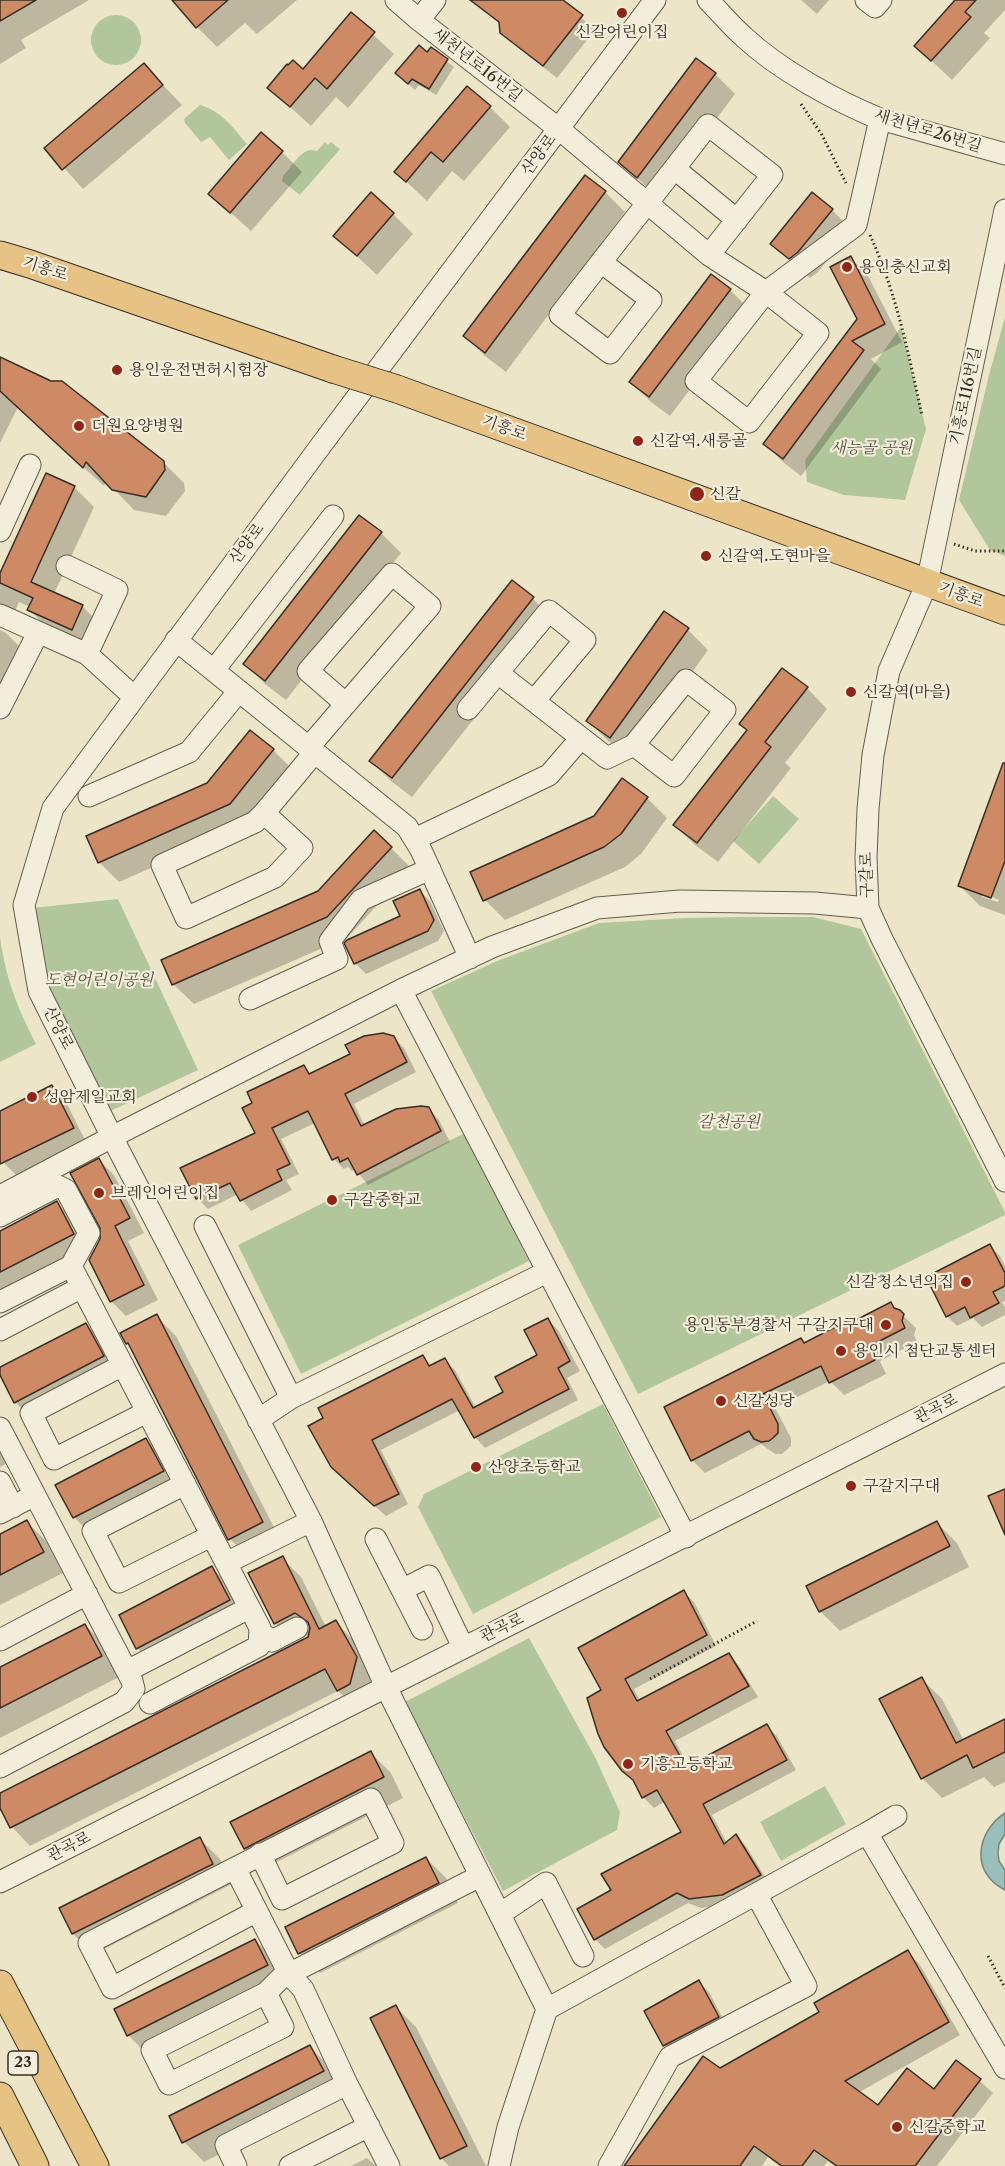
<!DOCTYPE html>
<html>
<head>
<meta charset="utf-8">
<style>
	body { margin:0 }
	canvas { display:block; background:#ede5c8 }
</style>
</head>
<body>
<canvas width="1005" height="2166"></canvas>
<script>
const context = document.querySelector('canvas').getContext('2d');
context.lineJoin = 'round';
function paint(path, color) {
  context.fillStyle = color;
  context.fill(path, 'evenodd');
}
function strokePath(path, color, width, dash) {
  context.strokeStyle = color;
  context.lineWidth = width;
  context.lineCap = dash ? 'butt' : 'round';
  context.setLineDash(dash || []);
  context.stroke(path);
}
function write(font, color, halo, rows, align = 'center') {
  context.font = font + ' "Libre Caslon Text","Noto Serif KR",serif';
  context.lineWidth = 4.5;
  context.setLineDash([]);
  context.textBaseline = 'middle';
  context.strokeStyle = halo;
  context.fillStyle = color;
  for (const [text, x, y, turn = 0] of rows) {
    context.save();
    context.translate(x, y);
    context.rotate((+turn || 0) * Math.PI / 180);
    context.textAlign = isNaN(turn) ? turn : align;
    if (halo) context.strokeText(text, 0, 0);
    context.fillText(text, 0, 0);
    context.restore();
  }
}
const green = new Path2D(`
	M91 40a25 25 0 1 1 50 0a25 25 0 1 1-50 0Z
	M200,105C222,111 233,128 247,144L229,160L210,137L201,142L185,123L184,119Z
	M325,142L328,145L331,142L340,149L300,195L282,181L283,176C292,166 303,145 317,151Z
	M1005,317V556L990,550L959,500L989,375Z
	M901,327L926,429L905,500L844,495L807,482L805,460Z
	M773,796L799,819L759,864L733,841Z
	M118,899L198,1070L106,1113L45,986L32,908Z
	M741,917H813L861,929L1005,1212V1215L638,1394L431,991L497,961L599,923L685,918Z
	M0,937C6,980 17,1006 36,1044L0,1062Z
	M465,1133L529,1261L301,1374L238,1245Z
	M603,1404L661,1517L473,1614L418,1507L424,1494Z
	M529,1638L595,1757L620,1812L617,1830L503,1891L405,1702Z
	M825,1786L846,1824L781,1861L760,1822Z`);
const water = new Path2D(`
	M1005,1813V1834L999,1844L998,1853L999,1861L1005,1870V1890C970,1873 976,1832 1005,1813Z`);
const shadow = new Path2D(`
	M0,0H89L21,40L26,48L0,64Z
	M183,0H297L257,34L245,23L217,47L197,27Z
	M473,0H561L595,30L557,78L516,46L502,32L501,25Z
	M801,0H829L817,14Z
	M957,0H1005V10L984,33L990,38L952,80L916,46Z
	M351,14L394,54L348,108L336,97L311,126L269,88L303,71Z
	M431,49L454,67L436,95L419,85L415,90L403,79Z
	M144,65L182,105L83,189L46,148Z
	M715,74L735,94L658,197L620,162Z
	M490,107L510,127L464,181L452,171L427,201L396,172Z
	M282,152L302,172L251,231L210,194Z
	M605,192L625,212L506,372L485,356L465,336Z
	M832,210L852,230L818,272L810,278L772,244Z
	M393,214L413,234L377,275L335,236Z
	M851,258L868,276L902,342L871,359L881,369L801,476L783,462L765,444L858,319Z
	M730,290L750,310L670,416L651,402L631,382Z
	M0,359L163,462L184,483L185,491L166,516L134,510L106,481L104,486L18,407L0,443Z
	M74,487L94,507L54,594L83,607L103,627L92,649L49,630L29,609L30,607L19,602L15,611L0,604V570L3,571Z
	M381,533L401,553L286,700L265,684L245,664Z
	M512,582L533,599L553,619L412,797L391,781L371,761Z
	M665,613L688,630L708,650L631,757L608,741L588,721Z
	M0,630L6,633L26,653L0,706Z
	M807,688L827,709L785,763L791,768L718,862L695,845L675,825Z
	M273,750L293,770L250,824L119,882L99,862L208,784Z
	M1005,763V915L980,906L960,886ZM982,893L999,900L998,902L982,897Z
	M623,780L647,798L667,818L641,854L625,867L505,920L485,900L595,817Z
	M391,848L411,868L348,937L194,1004L173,984L163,961L319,892Z
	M420,891L430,901L444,931L438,941L366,974L355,963L346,943L402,917Z
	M393,1037L404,1048L416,1072L354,1104L365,1126L428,1109L439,1120L450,1142L368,1185L355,1169L352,1171L348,1167L344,1169L334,1159L315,1123L281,1139L299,1174L286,1180L292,1190L251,1211L238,1194L208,1209L197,1198L182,1169L257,1133L304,1066L312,1075Z
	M52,1086L65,1100L86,1142L17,1176L3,1162L0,1156V1112Z
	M99,1160L114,1175L144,1233L128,1241L158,1300L126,1316L111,1301L102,1239Z
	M57,1203L77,1223L93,1253L0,1302V1232Z
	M990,1246L1000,1256L1005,1266V1301L1002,1302L1005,1307V1315L982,1327L973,1318L957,1326L947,1316Z
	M891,1304L916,1328L914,1335L917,1342L880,1361L886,1374L844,1395L830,1381L775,1408L791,1438V1446L782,1454H775L761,1444L705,1473L692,1460L805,1344Z
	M156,1316L176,1336L282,1543L250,1559L230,1539L132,1348L122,1333Z
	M548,1320L558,1330L580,1371L567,1378L578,1400L485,1448L475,1437L460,1410L381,1450L408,1504L386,1516L343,1477L423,1357L432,1366L444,1360L455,1370L476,1408L505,1393L539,1356Z
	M86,1324L106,1345L123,1376L36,1422L15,1402L0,1369Z
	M146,1439L166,1460L183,1491L94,1538L74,1517Z
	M0,1442L10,1462L0,1467Z
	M27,1522L47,1542L63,1573L0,1605V1536Z
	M937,1523L957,1543L969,1567L840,1631L820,1611Z
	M282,1558L301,1577L326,1627L336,1622L354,1641L376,1677L369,1703L357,1709L338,1691L30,1846L12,1827L0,1804V1794L309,1638L310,1634L294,1642L275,1623Z
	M212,1568L232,1588L249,1620L158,1668L137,1648Z
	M684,1592L694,1602L716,1646L634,1689L640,1701L729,1655L739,1666L758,1697L675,1741L689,1767L767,1726L777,1736L796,1770L712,1815L727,1843L736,1836L746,1846L770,1885L733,1904L701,1908L688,1903L605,1949L595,1939L613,1891L683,1833L664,1802L654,1808L643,1797L634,1779L603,1691Z
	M85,1625L105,1645L121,1676L0,1738V1669Z
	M922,1679L942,1699L964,1741L1005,1721V1782L994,1787L984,1777L942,1798L922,1778Z
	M371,1753L391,1773L403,1798L265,1868L245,1848Z
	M200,1839L220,1859L232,1884L94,1954L73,1934L61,1909Z
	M426,1858L446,1878L458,1903L320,1973L300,1953Z
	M255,1940L275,1960L287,1985L148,2055L128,2035Z
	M908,1952L920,1965L960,2035L858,2093L878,2107L934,2091L956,2062L980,2081L993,2093L937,2166H834L828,2161L824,2166H779L768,2157L762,2166H626L720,2070L821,2012Z
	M699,1982L709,1992L728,2028L675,2056L665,2045L646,2011Z
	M396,2007L416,2027L486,2166H449L441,2158Z
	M310,2047L330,2067L343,2092L204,2162L184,2142Z
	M367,2158L376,2166H351Z`);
const building = new Path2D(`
	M0,0H36L0,21Z
	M172,0H228L196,28Z
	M470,0H563L583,15L543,66L500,33L499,22Z
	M955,0H976L965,12L971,17L931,61L914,46Z
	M351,12L375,32L327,89L315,78L290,107L267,88L287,64L288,65L293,60L303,69Z
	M419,45L427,52L431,47L448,59L429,89L412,79L408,84L395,73Z
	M696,58L716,73L637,178L618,162Z
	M144,63L163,85L62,170L44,148Z
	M467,86L491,106L443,162L431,152L406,182L394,172Z
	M261,132L283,151L230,213L208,194Z
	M585,175L606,191L485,353L463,336Z
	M371,192L394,213L357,256L333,236Z
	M812,192L833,209L798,252L789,259L770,244Z
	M851,256L885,324L852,341L864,350L783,459L763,444L857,319L830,267Z
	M711,274L731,289L649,397L629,382Z
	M0,357L51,381H62L164,461L165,470L146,497L112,490L86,462L83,468L0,391Z
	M46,473L75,486L31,582L83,605L72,630L27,610L33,598L0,583V573Z
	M359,515L382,532L265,681L243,664Z
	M512,580L534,597L392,778L369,761Z
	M664,611L689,628L610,738L586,721Z
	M782,668L808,687L765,742L771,747L697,843L673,825L747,730L739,724Z
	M250,730L274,749L230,804L98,863L86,836L207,783Z
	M1003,763H1005V861L991,898L958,886Z
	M622,778L648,797L621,834L604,847L483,901L470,872L594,816Z
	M374,830L392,847L327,917L172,985L161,960L318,891Z
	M420,889L434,920L428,931L354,964L344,943L347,940L400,916L393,901Z
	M383,1033L394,1036L407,1062L345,1094L361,1126L396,1109L421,1106L429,1107L441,1131L357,1175L348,1158L340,1162L338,1157L332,1160L308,1111L272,1128L290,1164L277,1170L282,1180L240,1201L230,1183L196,1199L180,1168L255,1133L242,1108L252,1103L247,1092L304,1065L309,1074L350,1054L345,1045L364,1036Z
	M52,1085L74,1128L0,1164V1111Z
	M99,1158L130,1218L115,1226L144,1285L110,1302L89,1260L100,1239V1228L70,1173Z
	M57,1201L74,1234L0,1272V1231Z
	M990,1244L1005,1273V1286L993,1292L999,1303L970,1318L965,1307L946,1317L926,1277Z
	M891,1302L894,1308L900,1310L904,1314L902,1321L905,1328L868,1347L875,1360L829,1383L821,1366L763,1394L778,1424V1433L773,1438L769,1441L761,1442L754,1439L749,1431L691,1461L664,1407L801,1338L804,1343L853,1318L854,1321Z
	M157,1314L263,1522L228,1540L128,1343L126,1344L120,1333Z
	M548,1318L570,1361L558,1368L569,1389L474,1438L452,1399L372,1440L399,1494L374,1506L331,1467L308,1426L323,1418L318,1408L423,1355L429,1366L445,1358L473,1408L503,1392L495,1377L537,1355L524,1330Z
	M86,1323L104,1356L14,1403L0,1375V1367Z
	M146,1438L164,1471L73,1518L55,1485Z
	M1005,1489V1535L988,1496Z
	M27,1520L44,1552L0,1575V1534Z
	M937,1521L950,1546L819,1612L806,1586Z
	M283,1556L319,1629L336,1620L357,1657L350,1684L337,1691L325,1669L10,1828L0,1808V1793L308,1637L310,1628L308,1622L295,1613L274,1624L248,1573Z
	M212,1566L230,1600L136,1649L119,1615Z
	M684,1590L707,1635L625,1679L637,1701L729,1653L749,1686L666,1731L686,1767L767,1724L787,1760L703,1804L724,1844L736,1834L761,1875L722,1895L689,1899L677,1893L594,1940L577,1909L611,1890L601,1874L681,1832L657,1790L642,1798L633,1780L622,1771L604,1747L598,1734L587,1698L601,1690L578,1648Z
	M85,1624L102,1656L0,1708V1667Z
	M922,1677L956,1743L1005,1719V1752L973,1768L967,1755L921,1779L879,1699Z
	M371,1751L384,1777L244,1849L230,1822Z
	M200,1837L213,1864L72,1934L59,1908Z
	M426,1857L439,1883L298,1954L285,1927Z
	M255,1939L268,1965L127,2036L114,2009Z
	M908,1950L949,2022L845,2081L878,2105L907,2068L934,2089L956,2060L981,2079L915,2166H837L814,2150L802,2166H782L754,2146L740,2166H624L703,2056L720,2068L819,2012L814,2003Z
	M699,1980L719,2017L663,2046L644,2011Z
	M396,2005L467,2146L440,2159L370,2018Z
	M310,2045L324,2071L182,2143L169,2116Z`);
const path = new Path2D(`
	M801,104L822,135L846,183
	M870,235C896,292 909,355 922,416
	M954,544L975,551H1005
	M650,1679L757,1621
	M988,1956L1005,1988`);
const minor = new Path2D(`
	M396,0L419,20L559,129L709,255L766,292L856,225L880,119
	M708,0C720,12 731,26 744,37C779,70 836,101 880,119L1005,154
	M866,0L875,7L881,0
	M419,20L435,0
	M675,169L737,220
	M1005,210L927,583L889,671L873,755L868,809L866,858L868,908L882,939L1005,1181
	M601,262L651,300L610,353L560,315C609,251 659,189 708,125L772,175L709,255
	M766,292L818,333L749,422L696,381Z
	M0,531L30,465
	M67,566L117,590L87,654
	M0,615L87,654L134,697
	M176,640L407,827L421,850L470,958
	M214,670L333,516
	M498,673L607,758L634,745
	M686,680L725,710L674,776L634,745Z
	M0,708L38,633
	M468,709L549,611L585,640L534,701
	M308,748L430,606L392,574L308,671L346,704
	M89,796L189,752L239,691
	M264,813L302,848L275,877L186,918L162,865L255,822L264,813L315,752
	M415,839L549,775L581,738
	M401,990L686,1537
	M250,999L337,959L330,941L361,900L430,869
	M0,1196L112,1137L39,991L24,905L53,808L322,444L655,0
	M0,1216L58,1186L66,1190L89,1233L71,1266L0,1302
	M205,1226L291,1398
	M71,1266L260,1628L259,1646L150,1703
	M0,1330L82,1287
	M123,1365L31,1413L54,1459L147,1412
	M258,1420L291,1398L547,1272
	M0,1428L132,1681L134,1689L124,1702L0,1767
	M0,1482L13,1507
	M185,1484L93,1531L119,1582L211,1536
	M0,1513L35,1495
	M376,1539L422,1629
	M226,1563L311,1521
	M402,1590L429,1576L463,1647
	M260,1632L272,1641L297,1628
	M0,1640L87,1594
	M127,1671L249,1608
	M867,1833L896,1816
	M235,1868L371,1799L393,1843L282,1899L260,1854
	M0,1882C335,1712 671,1545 1005,1374
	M257,1911L112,1988L89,1943L235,1868L289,1974L303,1989L347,2084L389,2166
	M500,1914L546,1883L583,1956
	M266,1993L283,2027L169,2084L152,2050L266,1993L281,1978L480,1876
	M547,2009L386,1687L311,1521L112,1137L401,990L492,947L597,908L680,901L815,903L868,908
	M236,2166L226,2145L347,2084
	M290,2166L369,2126
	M499,2166L508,2127L547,2009L867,1833L1005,2068
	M609,2166L670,2057L806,1986L756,1894`);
const major = new Path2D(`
	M0,255L30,264L333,369
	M397,389L1005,611
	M0,1984L95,2166
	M0,2096L35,2166`);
const majorBridge = new Path2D(`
	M333,369L397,389`);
const markers = [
	[622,13,6,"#8f2418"],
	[847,267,6,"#8f2418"],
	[117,370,6,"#8f2418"],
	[79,426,6,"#8f2418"],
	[638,441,6,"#8f2418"],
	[697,494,8,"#8f2418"],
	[706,556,6,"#8f2418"],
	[851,692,6,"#8f2418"],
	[32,1097,6,"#8f2418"],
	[99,1193,6,"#8f2418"],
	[332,1200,6,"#8f2418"],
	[966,1282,6,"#8f2418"],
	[886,1325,6,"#8f2418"],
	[841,1351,6,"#8f2418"],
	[721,1401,6,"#8f2418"],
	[476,1467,6,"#8f2418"],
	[851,1486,6,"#8f2418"],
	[628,1764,6,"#8f2418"],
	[897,2127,6,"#8f2418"]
];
const shields = [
	[23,2063,30]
];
const shieldNames = [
	["23",23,2063]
];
const poiNames = [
	["신갈어린이집",622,32,"center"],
	["용인충신교회",859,267],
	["용인운전면허시험장",129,370],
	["더원요양병원",91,426],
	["신갈역.새릉골",650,441],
	["신갈",710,494],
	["신갈역.도현마을",718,556],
	["신갈역(마을)",863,692],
	["성암제일교회",44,1097],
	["브레인어린이집",111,1193],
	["구갈중학교",344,1200],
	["신갈청소년의집",954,1282,"right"],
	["용인동부경찰서 구갈지구대",874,1325,"right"],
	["용인시 첨단교통센터",853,1351],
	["신갈성당",733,1401],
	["산양초등학교",488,1467],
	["구갈지구대",863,1486],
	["기흥고등학교",640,1764],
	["신갈중학교",909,2127]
];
const streetNames = [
	["새천년로16번길",477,65,38],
	["새천년로26번길",928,131,17],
	["산양로",539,155,-53],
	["기흥로",45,269,18],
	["기흥로116번길",966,396,-78],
	["기흥로",504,428,20],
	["산양로",247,544,-53],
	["기흥로",961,595,20],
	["구갈로",867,875,-91],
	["산양로",58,1028,63],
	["관곡로",936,1409,-27],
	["관곡로",502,1628,-26],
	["관곡로",69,1847,-27]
];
const parkNames = [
	["새능골 공원",871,448],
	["도현어린이공원",99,980],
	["갈천공원",729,1122]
];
paint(green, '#b2c69b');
paint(water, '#9abfba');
strokePath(water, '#73857e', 1.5);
paint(shadow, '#0003');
paint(building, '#ce8965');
strokePath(building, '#392e24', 1.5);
strokePath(minor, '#665c4d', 23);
strokePath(major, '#392e24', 29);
strokePath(path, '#392e24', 3, [1.5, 3]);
strokePath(minor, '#f3eedb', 21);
strokePath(major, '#e6c284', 27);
strokePath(majorBridge, '#392e24', 29, []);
strokePath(majorBridge, '#e6c284', 27);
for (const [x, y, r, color] of markers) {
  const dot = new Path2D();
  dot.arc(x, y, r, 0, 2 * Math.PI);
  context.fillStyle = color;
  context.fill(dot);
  strokePath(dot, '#f3eedb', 2);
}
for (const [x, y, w] of shields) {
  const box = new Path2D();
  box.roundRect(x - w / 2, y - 12, w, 24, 4.5);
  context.fillStyle = '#f3eedb';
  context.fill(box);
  strokePath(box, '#392e24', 1.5);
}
write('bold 15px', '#392e24', null, shieldNames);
write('16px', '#392e24', '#f3eedb', poiNames, 'left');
write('16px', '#392e24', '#f3eedb', streetNames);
write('italic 16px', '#575442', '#f3eedb', parkNames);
</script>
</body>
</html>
